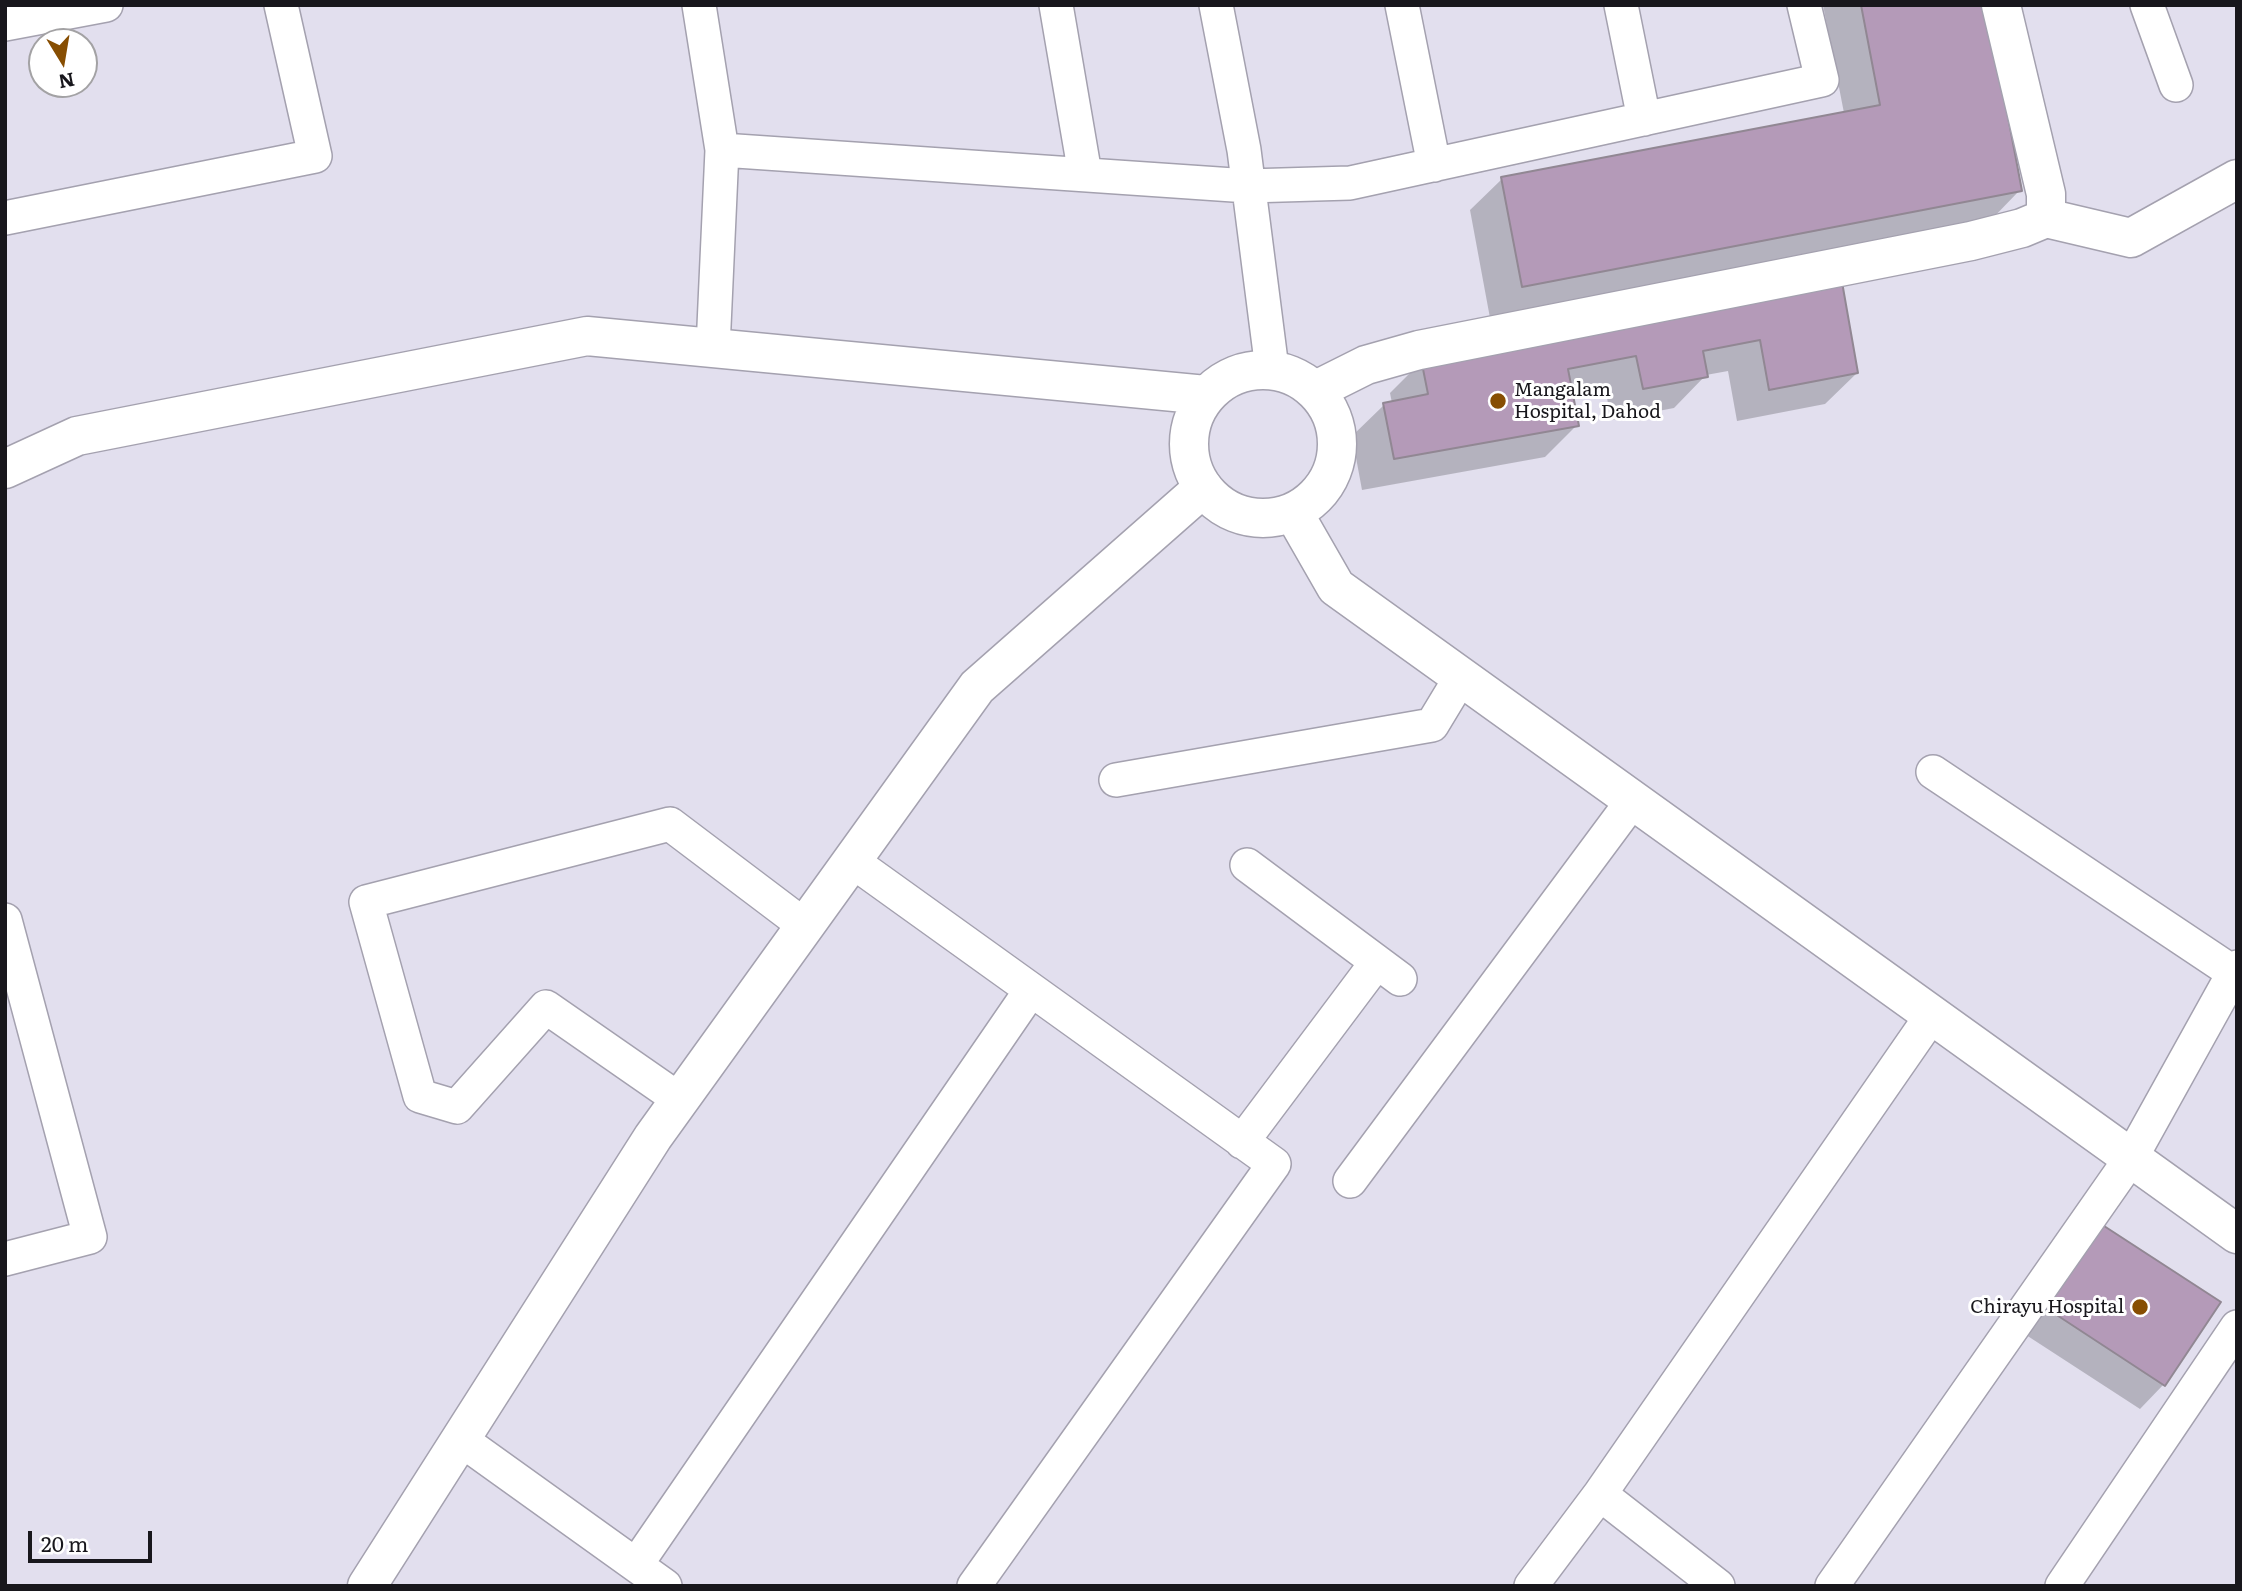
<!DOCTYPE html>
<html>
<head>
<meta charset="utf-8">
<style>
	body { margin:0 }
	#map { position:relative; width:2242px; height:1591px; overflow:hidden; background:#e2dfee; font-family:Literata,serif }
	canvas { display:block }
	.frame { position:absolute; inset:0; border:7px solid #18171c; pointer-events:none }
	.north { position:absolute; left:28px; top:28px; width:70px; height:70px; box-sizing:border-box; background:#fff; border:2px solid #a3a2a4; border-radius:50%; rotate:169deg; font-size:19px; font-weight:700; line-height:28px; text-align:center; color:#18171c }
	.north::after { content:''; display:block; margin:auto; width:24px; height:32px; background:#874e02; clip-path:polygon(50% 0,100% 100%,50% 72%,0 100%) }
	.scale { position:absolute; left:28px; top:1531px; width:124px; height:32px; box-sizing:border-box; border:4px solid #18171c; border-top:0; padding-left:9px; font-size:21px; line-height:24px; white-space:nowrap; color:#18171c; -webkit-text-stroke:5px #fff; paint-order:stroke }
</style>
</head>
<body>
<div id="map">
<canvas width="2242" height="1591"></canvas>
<div class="frame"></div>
<div class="north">N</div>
<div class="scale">20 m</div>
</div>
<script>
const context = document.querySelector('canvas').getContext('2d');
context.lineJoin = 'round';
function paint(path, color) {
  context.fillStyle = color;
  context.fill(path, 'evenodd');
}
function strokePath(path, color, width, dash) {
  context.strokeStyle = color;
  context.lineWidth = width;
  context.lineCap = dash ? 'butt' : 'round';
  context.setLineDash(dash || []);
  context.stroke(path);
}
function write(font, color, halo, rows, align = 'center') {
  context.font = font + ' Literata,serif';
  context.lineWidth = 6;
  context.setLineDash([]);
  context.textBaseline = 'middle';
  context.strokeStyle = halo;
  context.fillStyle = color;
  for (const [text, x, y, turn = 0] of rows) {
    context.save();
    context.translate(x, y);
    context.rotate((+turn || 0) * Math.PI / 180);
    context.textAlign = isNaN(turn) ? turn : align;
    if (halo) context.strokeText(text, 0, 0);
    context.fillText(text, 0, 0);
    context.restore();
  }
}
const shadow = new Path2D(`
	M1823,5H1985L2020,190L1989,222L1490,318L1470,210L1502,179L1844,113Z
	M1841,284L1857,373L1825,404L1737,421L1728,371L1706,375L1674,408L1611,420L1605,387L1571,393L1577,425L1545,457L1362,490L1352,436L1384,405L1392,403L1390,393L1422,361Z
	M2102,1227L2164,1384L2140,1409L2023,1333Z`);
const building = new Path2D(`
	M1861,5H1987L2022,191L1522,287L1501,177L1880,105Z
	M1842,282L1858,373L1769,390L1760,340L1703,351L1708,377L1643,389L1636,356L1568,369L1579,426L1394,459L1383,403L1428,394L1421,359Z
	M2101,1224L2221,1302L2165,1386L2046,1308Z`);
const street = new Path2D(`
	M699,5L722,150L713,348
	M1056,5L1085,174
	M1216,5L1244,150L1272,369
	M1402,5L1434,165
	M1621,5L1644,119
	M2147,5L2176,85
	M5,24L106,5
	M722,150L1248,186L1350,183L1822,80L1804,5
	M5,218L315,156L281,5
	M1933,772L2234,973
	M1116,780L1432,725L1461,677
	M852,861L1274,1164L974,1586
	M1247,865L1400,979
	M5,920L90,1237L5,1259
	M680,1100L546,1007L457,1107L420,1096L366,902L670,824L805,926
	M1242,1142L1377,962
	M1350,1181L1633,800
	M460,1439L665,1586
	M1600,1494L1718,1586
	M636,1565L1031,990
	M1531,1586L1600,1494L1932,1015
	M1832,1586L2131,1158L2237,967
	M2062,1586L2237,1327`);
const secondary = new Path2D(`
	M2046,218L2131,238L2237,179
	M1316,390L1366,365L1419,350L1971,241L2022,228L2046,218V194L2001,5
	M367,1586L653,1137L977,687L1203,488`);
const primary = new Path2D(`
	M1189 444a74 74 0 1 1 148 0a74 74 0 1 1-148 0Z
	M5,469L77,436L587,336L1206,395
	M1293,512L1336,587L2237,1234`);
const markers = [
	[1498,401,9,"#874e02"],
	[2140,1307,9,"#874e02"]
];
const poiNames = [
	["Mangalam",1514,390],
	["Hospital, Dahod",1514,412],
	["Chirayu Hospital",2124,1307,"right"]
];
paint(shadow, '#0003');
paint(building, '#b49ab8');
strokePath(building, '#918793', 2);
strokePath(street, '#a4a1af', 36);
strokePath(secondary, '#a4a1af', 41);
strokePath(primary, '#a4a1af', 41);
strokePath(street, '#fff', 33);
strokePath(secondary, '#fff', 38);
strokePath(primary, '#fff', 38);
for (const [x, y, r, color] of markers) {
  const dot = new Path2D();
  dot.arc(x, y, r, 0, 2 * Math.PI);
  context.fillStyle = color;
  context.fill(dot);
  strokePath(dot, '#fff', 2.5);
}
write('19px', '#18171c', '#fff', poiNames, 'left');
</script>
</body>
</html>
